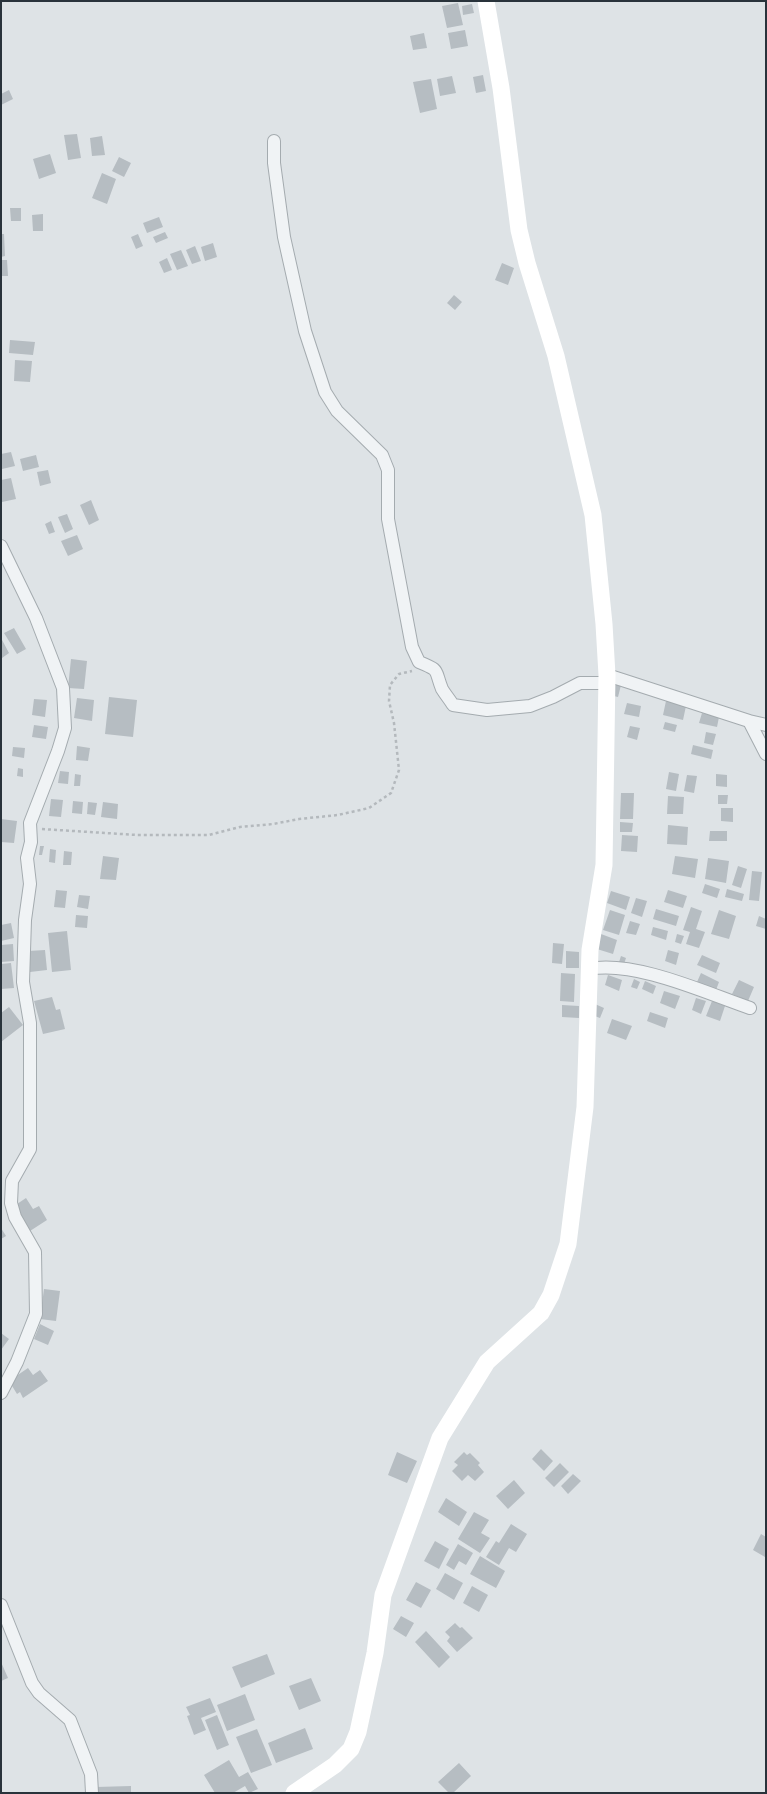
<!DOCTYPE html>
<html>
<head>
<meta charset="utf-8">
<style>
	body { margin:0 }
	#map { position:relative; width:767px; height:1794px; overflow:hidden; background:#dee3e6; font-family:Poppins,sans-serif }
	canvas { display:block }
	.frame { position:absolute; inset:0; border:2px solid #29333b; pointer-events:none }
</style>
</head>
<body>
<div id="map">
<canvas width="767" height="1794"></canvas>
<div class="frame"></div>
</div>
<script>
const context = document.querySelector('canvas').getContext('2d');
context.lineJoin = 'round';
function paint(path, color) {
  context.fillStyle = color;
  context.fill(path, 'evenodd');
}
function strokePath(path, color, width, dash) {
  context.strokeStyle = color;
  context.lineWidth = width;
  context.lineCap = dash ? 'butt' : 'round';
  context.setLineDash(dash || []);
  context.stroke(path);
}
const building = new Path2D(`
	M458,3L463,25L447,28L442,6Z
	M472,4L474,13L463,15L462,6Z
	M465,30L468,46L451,49L448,33Z
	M424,33L427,48L413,50L410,36Z
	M483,75L486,91L476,93L473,77Z
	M452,76L456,93L440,96L437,79Z
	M431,79L437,109L420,113L413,82Z
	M9,90L13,99L1,105V94Z
	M77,134L81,158L68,160L64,135Z
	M102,136L105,155L92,156L90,138Z
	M50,154L56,173L39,179L33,159Z
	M119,157L131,163L124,177L112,171Z
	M102,173L116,179L107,204L92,198Z
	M10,208H21V221H11Z
	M43,214V231H33L32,215Z
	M159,217L163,227L147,233L143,223Z
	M165,232L168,238L156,243L153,237Z
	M1,234H4L5,256L1,257Z
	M138,234L143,246L136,249L131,237Z
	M213,243L217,257L205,261L201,247Z
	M195,246L201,261L192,264L186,250Z
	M181,250L188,266L177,270L170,254Z
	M167,258L172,270L164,273L159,262Z
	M1,260H7L8,276H1Z
	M502,263L514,268L508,285L495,280Z
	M454,295L462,302L455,310L447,303Z
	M10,340L35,342L33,355L9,353Z
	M15,360L32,361L30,382L14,381Z
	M11,452L15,466L2,469L1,454Z
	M36,455L39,467L23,471L20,459Z
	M48,470L51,483L40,486L37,472Z
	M11,478L16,499L2,502L1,480Z
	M91,500L99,520L89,525L80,505Z
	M67,514L73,529L65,533L58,517Z
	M51,521L55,532L49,534L45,524Z
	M77,535L83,549L68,556L61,541Z
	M14,628L26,649L17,654L4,633Z
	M1,638L9,653L2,658L1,655Z
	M71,659L87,661L84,689L68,688Z
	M612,683L621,685L618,697L609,695Z
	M109,697L137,700L133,737L105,734Z
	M77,698L94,700L92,721L74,718Z
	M34,699L47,700L45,717L32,715Z
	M666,701L686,706L683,720L663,715Z
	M627,703L641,706L639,717L624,714Z
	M702,713L719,717L717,727L699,723Z
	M665,722L677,725L675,732L663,729Z
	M34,725L48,727L46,739L32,737Z
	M630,726L640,728L637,740L627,737Z
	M706,732L716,734L713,745L704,743Z
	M693,745L713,750L711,759L691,754Z
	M77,746L90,748L88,761L76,760Z
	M13,747L25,748L24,758L12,756Z
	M18,768L23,769V777L17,776Z
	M60,771L69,772L68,784L58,783Z
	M669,772L679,774L676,791L666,789Z
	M75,774L81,775L80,786H74Z
	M716,774L727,775V787L716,786Z
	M687,775L697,776L694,793L684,791Z
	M621,793H634L633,819H620Z
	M718,795H728L727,804H718Z
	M668,796L684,797L683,814H667Z
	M51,799L63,800L61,817L49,816Z
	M73,801L83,802L82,814L72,813Z
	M88,802L97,803L95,815L87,814Z
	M103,802L118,804L117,819L101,817Z
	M721,808H733V822L721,821Z
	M1,819L17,821L14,843L1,842Z
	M620,822L633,823L632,832H620Z
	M668,825L688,827L687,845L667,844Z
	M710,831H727V841H709Z
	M622,835L638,836L637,852L621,851Z
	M40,846H44L42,855H39Z
	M50,849L56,850L55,863L49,862Z
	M64,851L72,852L71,865H63Z
	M103,856L119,858L116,880L100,879Z
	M675,856L698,859L695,878L672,874Z
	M708,858L729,861L726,883L705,879Z
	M738,866L747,869L741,888L732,885Z
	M752,871L762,872L759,901L749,900Z
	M705,884L720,889L717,898L702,893Z
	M727,889L744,894L742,901L725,897Z
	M56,890L67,891L65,908L54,907Z
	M668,890L687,896L683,908L664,902Z
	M611,891L630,897L626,910L607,903Z
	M79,895L90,896L88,909L77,907Z
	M636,898L647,901L642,917L631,913Z
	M691,907L702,911L696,929L705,932L699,948L686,944L690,932L683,930Z
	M656,909L679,916L676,926L653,919Z
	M610,910L625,915L619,935L603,930Z
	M719,910L736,916L729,939L711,934Z
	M76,915L88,916L87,928L75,927Z
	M759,916L766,919V929L756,926Z
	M630,921L640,924L636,935L626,933Z
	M11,923L14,938L1,941V925Z
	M653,927L668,931L666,940L651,935Z
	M67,931L71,970L52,972L48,933Z
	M601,934L617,940L613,954L597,949Z
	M677,934L684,936L681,944L675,942Z
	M553,943L564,944L562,964L552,963Z
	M13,944L14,961L1,962V945Z
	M45,950L47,970L30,972L28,951Z
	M668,950L679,953L676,965L665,961Z
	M566,951L579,952V968H566Z
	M702,955L720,963L716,973L697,965Z
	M621,956L626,958L624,964L619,962Z
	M11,963L14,988L1,989V964Z
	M561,973L575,974L574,1002L560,1001Z
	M701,973L719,982L716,990L697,982Z
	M608,975L622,980L619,991L605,985Z
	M634,979L640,982L637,989L631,987Z
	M739,980L754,987L748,1001L732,994Z
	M645,981L656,986L653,994L642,989Z
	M664,991L680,996L675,1009L660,1003Z
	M52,997L56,1010L60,1009L65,1029L43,1034L34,1001Z
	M696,998L706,1001L701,1014L692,1010Z
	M712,1001L725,1006L720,1021L706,1016Z
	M595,1004L604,1008L600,1018L592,1015Z
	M562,1005L579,1006V1018L562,1017Z
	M9,1007L23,1025L1,1042V1013Z
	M650,1012L668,1018L665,1028L647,1021Z
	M612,1019L632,1026L626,1040L607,1033Z
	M26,1198L33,1209L39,1206L47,1220L30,1231L14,1206Z
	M1,1228L6,1236L1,1239Z
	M44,1289L60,1291L56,1321L40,1319Z
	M40,1324L54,1331L48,1345L34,1339Z
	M1,1333L9,1339L1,1350Z
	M28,1368L33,1375L40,1370L48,1381L23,1398L20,1392L17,1394L9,1381Z
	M541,1449L553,1461L544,1471L532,1459Z
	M397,1452L417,1461L407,1483L388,1475Z
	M464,1452L467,1455L470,1453L480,1463L478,1465L484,1472L475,1481L468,1475L462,1481L452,1471L458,1465L454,1462Z
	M560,1463L569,1472L554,1487L545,1478Z
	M573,1474L581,1481L568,1494L561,1486Z
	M514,1480L525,1493L508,1509L496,1496Z
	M446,1498L467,1512L459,1526L438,1512Z
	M474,1512L489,1520L481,1533L490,1538L480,1553L458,1539Z
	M511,1524L527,1534L516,1552L509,1548L499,1565L486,1557L496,1541L499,1543Z
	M761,1534L766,1537L765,1557L753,1550Z
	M435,1541L449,1549L439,1569L424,1561Z
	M458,1544L473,1553L466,1565L459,1561L454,1570L446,1565Z
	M480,1556L505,1571L496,1588L470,1574Z
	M445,1573L463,1583L454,1600L436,1589Z
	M416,1582L431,1590L421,1608L406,1600Z
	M472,1586L488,1595L479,1612L463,1603Z
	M401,1616L414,1623L406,1637L393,1629Z
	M455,1623L460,1628L462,1627L473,1638L457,1652L447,1641L450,1637L445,1632Z
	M426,1631L450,1657L439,1668L415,1642Z
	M267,1654L275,1674L241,1688L232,1667Z
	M1,1662L8,1678L1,1681Z
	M311,1678L321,1701L299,1710L289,1686Z
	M245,1694L255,1720L227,1731L217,1705Z
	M210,1698L216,1712L201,1718L206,1730L194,1735L187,1716L190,1715L186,1707Z
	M217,1715L229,1745L217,1750L205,1720Z
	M305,1728L313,1749L276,1763L268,1743Z
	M257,1729L272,1765L251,1773L236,1737Z
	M229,1760L239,1777L248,1772L258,1789L249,1793L245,1786L233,1793H215L204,1775Z
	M459,1763L471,1776L453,1793H449L438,1782Z
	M131,1786V1793H96V1787Z`);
const path = new Path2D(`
	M42,829L137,835H209L240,827L273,824L299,819L338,815L369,808L391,793L399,770L394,723L389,701L390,685L399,674L412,671`);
const street = new Path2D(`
	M274,141V163L284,237L305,331L325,392L337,411L382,455L388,470V519L412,647L419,662C441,671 434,669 442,689C445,694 450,700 453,705L487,710L530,706L553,697L580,683H607
	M1,546L36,618L63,688L65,728L58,751L30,823L31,842L27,858L30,884L25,920L23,982L30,1023V1149L12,1181L11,1203L15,1217L35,1252L36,1314L17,1362L1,1393
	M607,675L749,721L766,754
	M749,721L766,725
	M589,969C635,960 706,993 750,1008
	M1,1605L32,1683L39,1693L70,1720L91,1774L92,1793`);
const secondary = new Path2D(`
	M294,1793L335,1765L351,1749L358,1732L375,1653L383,1595L440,1438L487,1362L541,1313L551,1295L568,1244L585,1107L590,950L604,865L607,675L604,624L593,515L556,356L527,263L519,230L501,88L486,1`);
paint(building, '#b6bdc2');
strokePath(street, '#a4abaf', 14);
strokePath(path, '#b4b9bd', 2.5, [3, 3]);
strokePath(street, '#f0f3f5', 12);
strokePath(secondary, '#fff', 17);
</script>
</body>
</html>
